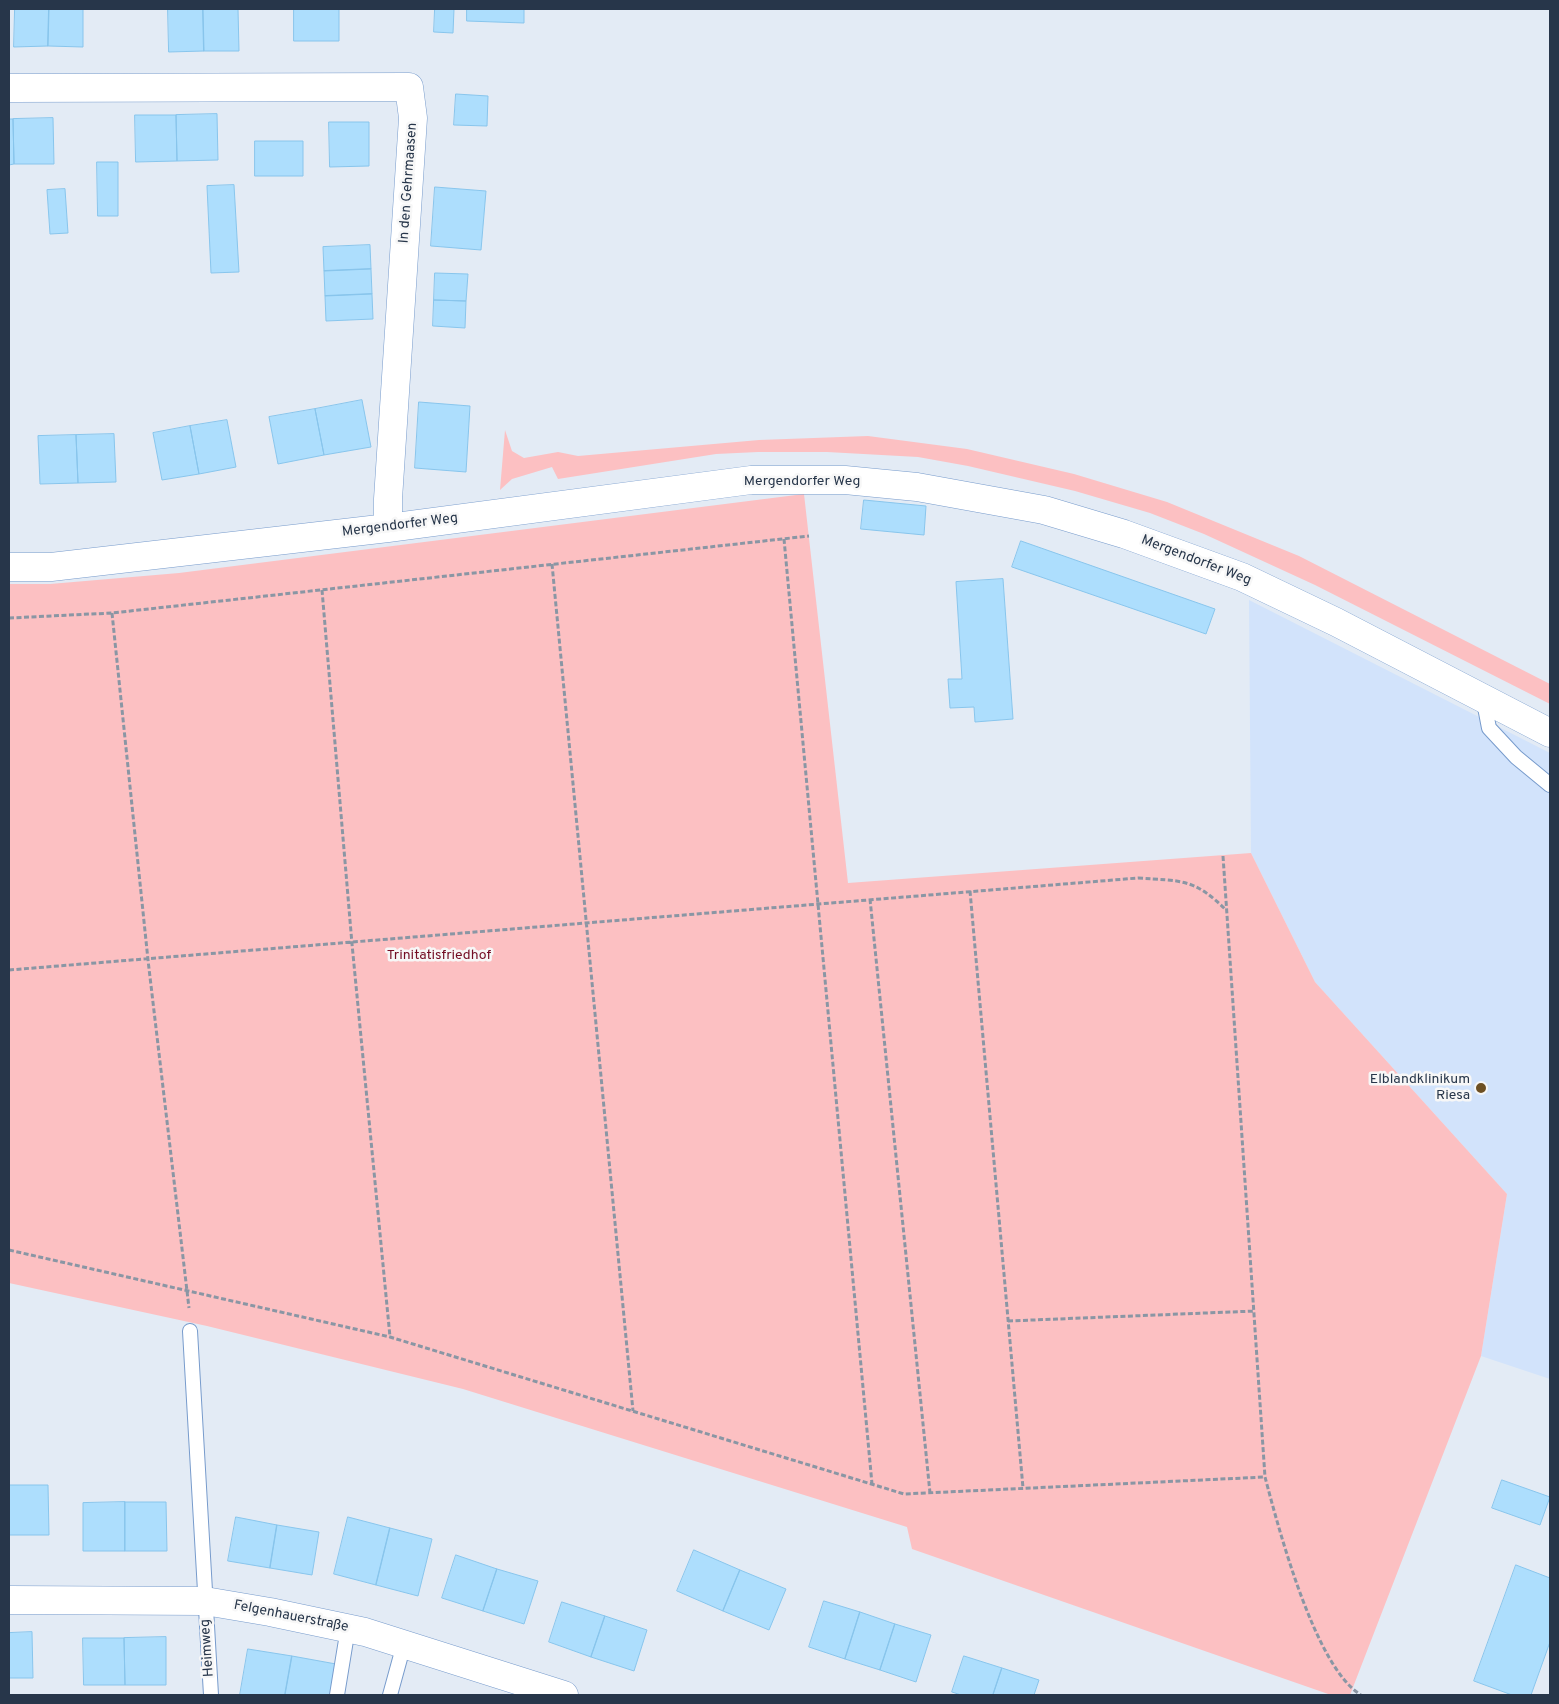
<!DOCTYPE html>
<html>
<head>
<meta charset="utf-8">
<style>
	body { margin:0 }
	#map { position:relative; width:1559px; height:1704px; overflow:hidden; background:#e3ebf5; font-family:Overpass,sans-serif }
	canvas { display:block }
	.frame { position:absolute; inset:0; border:10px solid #27364a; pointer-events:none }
</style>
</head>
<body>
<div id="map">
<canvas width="1559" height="1704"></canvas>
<div class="frame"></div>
</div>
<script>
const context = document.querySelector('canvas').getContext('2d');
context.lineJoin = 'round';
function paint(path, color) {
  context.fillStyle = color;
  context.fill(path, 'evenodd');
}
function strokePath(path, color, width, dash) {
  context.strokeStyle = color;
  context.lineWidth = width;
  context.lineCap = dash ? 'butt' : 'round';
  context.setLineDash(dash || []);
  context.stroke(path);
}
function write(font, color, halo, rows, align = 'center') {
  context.font = font + ' Overpass,sans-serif';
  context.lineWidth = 5;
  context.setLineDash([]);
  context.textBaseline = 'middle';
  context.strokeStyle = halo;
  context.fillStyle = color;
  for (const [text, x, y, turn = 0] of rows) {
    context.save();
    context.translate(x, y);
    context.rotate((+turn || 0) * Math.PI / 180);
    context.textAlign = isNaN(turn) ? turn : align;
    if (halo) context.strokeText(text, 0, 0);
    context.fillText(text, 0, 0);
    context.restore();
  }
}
const built = new Path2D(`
	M1249,600L1550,753V1379L1481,1356L1507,1194L1315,982L1251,853Z`);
const green = new Path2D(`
	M505,430L512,451L524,458L558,452L578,456L759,440L868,436L967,449L1074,474L1167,502L1299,556L1550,684V704L1315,585L1204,534L1150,513L1075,491L968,466L918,457L827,452H758L716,454L558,479L552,467L512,479L500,490Z
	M804,494L848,883L1251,853L1315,982L1507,1194L1481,1356L1350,1695H1331L912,1549L907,1527L463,1389L207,1326L9,1283V584H50L179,573Z`);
const building = new Path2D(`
	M15,9H49L48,46L14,47Z
	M49,9H83V47L48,46Z
	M168,9H203L204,51L169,52Z
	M203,9H238L239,51H204Z
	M294,9H339V41H294Z
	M435,9H454L453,33L434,32Z
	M467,9H524V23L467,21Z
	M456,94L488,96L487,126L454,125Z
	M217,114L218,160L177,161L176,115Z
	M135,115H176L177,161L136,162Z
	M53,118L54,164H14L13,119Z
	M9,119H13L14,164L9,165Z
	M329,122H369V166L330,167Z
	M255,141H303V176H255Z
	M97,162H118V216H98Z
	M234,185L239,272L211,273L207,186Z
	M435,187L486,191L481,250L431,246Z
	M65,189L68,233L50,234L47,190Z
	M370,245L371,269L324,271L323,247Z
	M371,269L372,294L325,296L324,271Z
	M435,273L468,274L466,301L434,300Z
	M372,294L373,319L326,321L325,296Z
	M434,300L466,301L465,328L433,326Z
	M362,400L371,447L324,455L315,409Z
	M419,402L470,406L466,472L415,468Z
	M315,409L324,455L278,464L269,417Z
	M227,420L236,467L199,474L190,426Z
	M190,426L199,474L162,480L153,433Z
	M114,434L116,482L78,483L76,435Z
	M76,435L78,483L40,484L38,436Z
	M864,500L926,506L924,535L861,529Z
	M1021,541L1215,609L1206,634L1012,567Z
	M1003,579L1013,719L975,722L974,707L950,708L948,679H962L956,582Z
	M1502,1480L1550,1497L1540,1525L1492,1508Z
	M9,1485H48L49,1535H9Z
	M125,1502V1551H83V1503Z
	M125,1502H166L167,1551H125Z
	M236,1517L277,1525L270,1568L228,1561Z
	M348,1517L390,1528L376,1585L334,1574Z
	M277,1525L319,1532L312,1575L270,1568Z
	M390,1528L432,1539L418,1596L376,1585Z
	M694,1550L740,1570L723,1611L677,1591Z
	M456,1555L497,1569L483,1611L442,1598Z
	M1516,1565L1550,1578V1642L1531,1695H1512L1474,1681Z
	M497,1569L538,1581L524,1624L483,1611Z
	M740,1570L786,1589L769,1630L723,1611Z
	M824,1601L860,1612L845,1659L809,1647Z
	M562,1602L605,1616L591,1657L549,1642Z
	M860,1612L895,1624L880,1670L845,1659Z
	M605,1616L647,1630L634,1671L591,1657Z
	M895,1624L931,1635L916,1682L880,1670Z
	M32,1632L33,1678H9V1633Z
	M166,1637V1685H125L124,1638Z
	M83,1638H124L125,1685H84Z
	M248,1649L292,1656L285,1695H240Z
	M292,1656L336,1664L331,1695H285Z
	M964,1656L1002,1668L993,1695H961L952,1692Z
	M1002,1668L1039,1680L1034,1695H993Z`);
const path = new Path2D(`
	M784,539L872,1484
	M552,564L633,1411
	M322,590L352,944L390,1337
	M112,613L148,960L189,1308
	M9,618L112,613L809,536
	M1223,856L1265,1477C1279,1530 1315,1667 1361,1695
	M970,891L1023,1488
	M870,899L930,1493
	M9,970L1138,878C1182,881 1194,878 1227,911
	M9,1250L390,1337L904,1494L1265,1477
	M1008,1321L1255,1311`);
const lane = new Path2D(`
	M1483,697L1489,728L1516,757L1550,785
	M190,1331L211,1695
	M337,1695L348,1628
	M390,1695L404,1644`);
const street = new Path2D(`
	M9,88L409,87L413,118L388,499V528
	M9,567H51L388,528L751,480H845L917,487L1044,510L1124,534L1242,577L1336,622L1550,733
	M9,1600L205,1601L270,1612L365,1632L564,1695`);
const markers = [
	[1481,1088,6,"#6d5023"]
];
const streetNames = [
	["In den Gehrmaasen",409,183,-86],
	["Mergendorfer Weg",802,482],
	["Mergendorfer Weg",400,526,-7],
	["Mergendorfer Weg",1196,561,21],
	["Felgenhauerstraße",291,1617,11],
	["Heimweg",208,1648,-94]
];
const parkNames = [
	["Trinitatisfriedhof",439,956]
];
const poiNames = [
	["Elblandklinikum",1470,1080],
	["Riesa",1470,1096]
];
paint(built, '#d2e3fb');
paint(green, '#fcc0c2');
paint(building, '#addefd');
strokePath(building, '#88c5ec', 1);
strokePath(lane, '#779bcc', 16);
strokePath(street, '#779bcc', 29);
strokePath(path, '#8a96a4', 3, [5, 2.5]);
strokePath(lane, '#fff', 14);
strokePath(street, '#fff', 28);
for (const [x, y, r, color] of markers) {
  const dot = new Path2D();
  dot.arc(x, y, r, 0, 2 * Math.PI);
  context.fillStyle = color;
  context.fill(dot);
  strokePath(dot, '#f7f7f7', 2);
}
write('14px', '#27364a', '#f7f7f7', streetNames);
write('14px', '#730c23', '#f7f7f7', parkNames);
write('14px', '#27364a', '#f7f7f7', poiNames, 'right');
</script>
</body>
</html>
